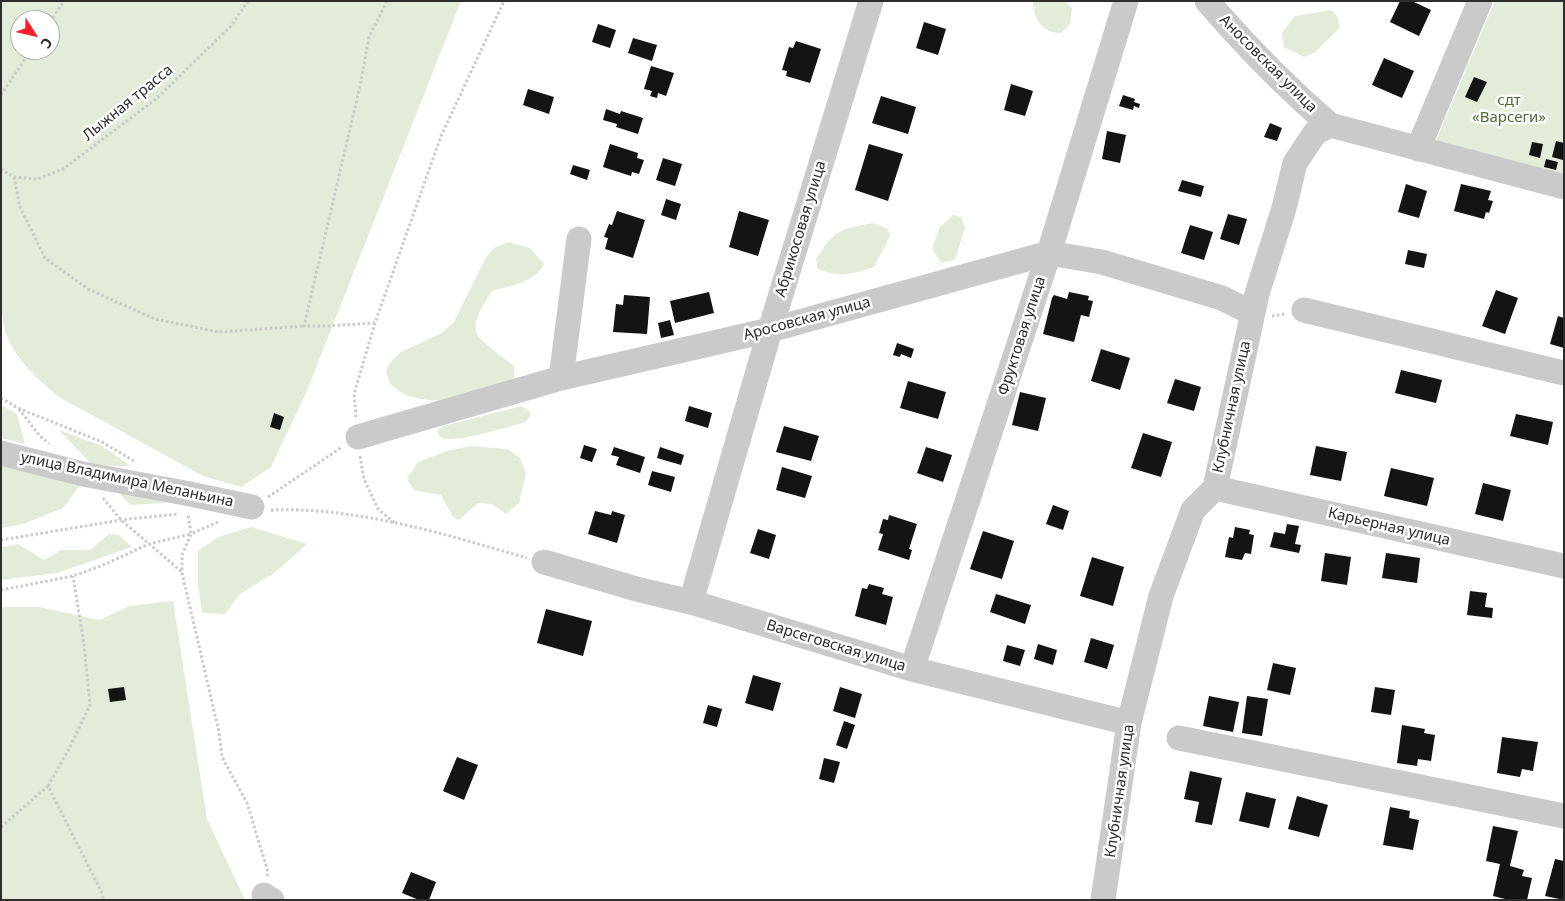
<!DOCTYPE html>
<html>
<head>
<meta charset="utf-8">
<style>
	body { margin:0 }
	#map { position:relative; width:1565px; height:901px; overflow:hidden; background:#fff; font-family:"Noto Sans",sans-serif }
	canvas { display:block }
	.frame { position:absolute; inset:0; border:2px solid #2d2d2d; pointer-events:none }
	.north { position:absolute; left:10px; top:10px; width:50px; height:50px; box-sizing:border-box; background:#fff; border:1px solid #ababab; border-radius:50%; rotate:125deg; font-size:14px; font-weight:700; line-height:20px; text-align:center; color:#2d2d2d }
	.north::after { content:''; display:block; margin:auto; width:18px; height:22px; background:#f2212b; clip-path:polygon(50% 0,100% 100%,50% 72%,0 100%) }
</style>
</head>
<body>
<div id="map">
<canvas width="1565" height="901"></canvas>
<div class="frame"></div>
<div class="north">С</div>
</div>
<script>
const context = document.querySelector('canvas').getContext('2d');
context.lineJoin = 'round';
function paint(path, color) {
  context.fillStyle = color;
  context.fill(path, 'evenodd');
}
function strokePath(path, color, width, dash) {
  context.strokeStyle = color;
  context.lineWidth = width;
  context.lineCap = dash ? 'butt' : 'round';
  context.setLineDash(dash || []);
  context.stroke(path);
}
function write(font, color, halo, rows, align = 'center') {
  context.font = font + ' "Noto Sans",sans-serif';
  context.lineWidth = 5;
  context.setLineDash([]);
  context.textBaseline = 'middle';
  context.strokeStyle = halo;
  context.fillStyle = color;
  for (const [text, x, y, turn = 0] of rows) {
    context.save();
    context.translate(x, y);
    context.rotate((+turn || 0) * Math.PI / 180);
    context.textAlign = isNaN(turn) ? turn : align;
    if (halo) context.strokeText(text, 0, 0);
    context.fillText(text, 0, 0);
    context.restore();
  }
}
const green = new Path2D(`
	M1,1H461L306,393L271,467L241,487L203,476L59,397C37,379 17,361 6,334C3,326 3,315 1,307ZM20,20H50V50H20Z
	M1033,1H1065L1072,8L1070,24L1061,33C1043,33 1033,20 1033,1Z
	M1495,1H1564V179L1433,148Z
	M1331,10L1338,18L1340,28L1314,53L1304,57L1284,47L1282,33L1295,16Z
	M953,215L961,217L965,228L955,260L941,263L932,248L940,227Z
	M872,223L888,229L890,236L874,267C852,274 840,278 818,269L816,259C834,230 839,230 872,223Z
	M508,242L530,248L544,264C536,282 510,286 492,291C486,302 473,318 476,331C478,341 506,359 514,366V381C481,393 445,408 409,396C402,394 396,388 390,384L386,371L389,364L399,353L442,333L454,322L485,259L494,248Z
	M1,405L17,414L25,444L1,438Z
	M522,406L530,412V416L526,422C510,426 452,445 441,437C438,435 438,433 438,430L443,426Z
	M59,430L102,446L131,466H93Z
	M471,446L508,449L520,458L526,473L519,503L506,514L492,504L478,503L459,520L453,517L441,495L414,490L407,479L418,462L447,451Z
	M1,464L83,481L63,508L23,524L1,528Z
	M113,487L158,494L165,503L130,505Z
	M251,527L307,544L274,573L240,594L225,614L202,613L198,584V551L218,537Z
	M109,534L119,535L132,547L57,573L1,580V547L18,544L44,560L61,550H90Z
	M173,601L207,819L245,900H1V607H39L100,620L129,606Z`);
const building = new Path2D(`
	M1400,1H1412L1431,10L1419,36L1390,22Z
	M924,22L946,29L938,55L916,48Z
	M598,24L616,30L610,48L592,42Z
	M633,38L657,45L652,61L628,53Z
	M796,41L821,49L810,83L786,76L787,71L782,70L789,47L793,48Z
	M1384,58L1414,71L1402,98L1372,85Z
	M651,66L674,73L666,96L658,93L657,98L650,96L652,91L644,89Z
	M1474,77L1487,82L1477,102L1465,97Z
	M1011,84L1033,91L1025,116L1004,110Z
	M528,89L554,97L549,114L523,105Z
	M1123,95L1135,99L1134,102L1140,104L1139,108L1134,106L1133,110L1119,106Z
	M881,96L916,107L908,134L872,123Z
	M606,109L620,114L621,111L643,118L638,134L616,127L617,124L603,120Z
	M1270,123L1282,128L1277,141L1264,137Z
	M1107,131L1126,135L1120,163L1102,159Z
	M1556,141L1564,143L1563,160L1552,157Z
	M1532,142L1543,144L1540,158L1529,155Z
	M610,144L638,153L637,158L644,160L639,174L632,172L631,176L603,167Z
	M869,144L903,154L888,201L855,190Z
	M663,158L682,164L675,186L656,180Z
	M1546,159L1558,162L1556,170L1544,167Z
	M573,165L590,170L587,180L570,174Z
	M1182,180L1204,186L1201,197L1178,191Z
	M1406,184L1427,191L1419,218L1398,212Z
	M1461,184L1491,191L1488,200L1493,201L1489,213L1486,212L1484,219L1454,211Z
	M666,199L681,204L676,220L661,215Z
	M617,211L645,220L633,258L605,249L608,238L604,237L609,224L612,225Z
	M739,211L769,220L758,256L729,247Z
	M1228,214L1247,219L1239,245L1220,239Z
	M1190,225L1213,232L1204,260L1181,253Z
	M1408,250L1427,254L1424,268L1405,264Z
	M1496,290L1518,298L1505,334L1482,326Z
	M709,292L714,313L675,323L670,301Z
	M1069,292L1089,296L1088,300L1093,301L1089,317L1081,315L1074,342L1043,334L1052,298L1054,295L1067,299Z
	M624,295L650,297L647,334L613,332L616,304L623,305Z
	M1558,316L1564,318V348L1550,344Z
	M670,320L674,335L661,338L658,323Z
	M897,343L914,349L911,358L901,354L900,357L893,355Z
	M1101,349L1130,358L1120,390L1091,381Z
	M1401,370L1442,380L1436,403L1395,393Z
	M1175,379L1201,387L1194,411L1167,403Z
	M908,381L946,392L938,419L900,408Z
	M1020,392L1046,398L1038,431L1012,425Z
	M689,406L712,413L708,428L685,421Z
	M274,413L284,417L280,430L270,427Z
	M1516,414L1553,422L1548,445L1510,436Z
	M784,426L819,436L811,461L776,452Z
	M1143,433L1172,442L1161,477L1131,468Z
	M584,445L597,449L592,462L580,458Z
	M1316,446L1347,452L1341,481L1310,475Z
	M614,447L645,457L640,473L616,465L619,457L611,455Z
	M660,447L684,455L681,465L657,458Z
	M926,447L952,455L943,482L917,473Z
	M782,467L812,476L805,498L776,490Z
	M1391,468L1434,478L1427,506L1384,496Z
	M652,471L675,477L671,492L648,485Z
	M1483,483L1511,490L1503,521L1475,514Z
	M1053,505L1069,511L1063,530L1046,524Z
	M595,511L611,515L612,511L625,515L617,543L588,534Z
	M889,515L917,524L909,549L912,550L909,560L878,550L883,534L879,533L883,519L888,520Z
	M1287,524L1299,526L1295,544L1301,545L1299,553L1270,547L1274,532L1285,534Z
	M1235,527L1250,530L1249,534L1254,535L1251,554L1245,553L1242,560L1225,557L1229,537L1233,538Z
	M758,529L776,535L769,559L750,553Z
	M983,531L1014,541L1002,579L970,569Z
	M1325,553L1351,557L1347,585L1321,581Z
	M1386,553L1420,558L1417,583L1382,578Z
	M1092,557L1124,567L1113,606L1080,596Z
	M869,584L884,588L882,594L893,597L886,625L855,616L862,588L867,589Z
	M1470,591L1487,593L1485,607L1493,608L1492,618L1467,615Z
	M996,594L1031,605L1025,624L990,612Z
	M546,609L592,621L583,656L537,643Z
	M1091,638L1114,645L1107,669L1084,662Z
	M1038,644L1057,650L1053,665L1034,659Z
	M1007,645L1025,650L1020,666L1003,661Z
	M1273,663L1296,668L1290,695L1267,690Z
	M753,675L781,683L773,711L745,703Z
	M124,687L126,700L110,702L108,689Z
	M840,687L862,694L855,718L833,711Z
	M1375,687L1395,690L1391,715L1371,712Z
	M1209,696L1239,702L1233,732L1203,726Z
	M1247,696L1268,699L1262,736L1242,733Z
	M708,705L722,709L717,727L703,723Z
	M844,721L855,725L847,749L836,745Z
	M1402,725L1425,729L1424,733L1435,735L1431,761L1418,759L1417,766L1397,763Z
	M1502,737L1538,742L1533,771L1522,769L1520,777L1497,773Z
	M457,757L478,765L464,800L443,791Z
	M824,758L840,762L834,783L819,779Z
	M1190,771L1222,778L1212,825L1195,822L1199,802L1184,799Z
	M1246,792L1276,799L1269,828L1239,821Z
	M1297,796L1328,805L1319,837L1288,829Z
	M1390,807L1410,811L1409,818L1419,820L1413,850L1383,845Z
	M1493,826L1518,831L1510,866L1524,870L1522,876L1532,878L1527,900H1509L1493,896L1500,864L1486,861Z
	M1555,859L1564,861V900L1545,896Z
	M411,872L436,882L429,900H419L402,893Z`);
const path = new Path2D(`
	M50,22L64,1
	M1,95L31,50
	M1,169L14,177L38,179L63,169L156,99L231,26L248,1
	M14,177L20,207L45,258L88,289L155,319L219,332L304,326
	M1272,316L1286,314
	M375,323L327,326H304L360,86L369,37L387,1
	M1,398L18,408L102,442L134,461
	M19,409L39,435L49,444
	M356,417L354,394L375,323L441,136L504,1
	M360,456L364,479L378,509L396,524
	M268,497L342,447
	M103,498L121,520L182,572
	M271,510C358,507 444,534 527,558
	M218,522L191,534L182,555V573L219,732L222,757L247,803L268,872L267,877
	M1,540L121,520L178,514
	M1,590L73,576L101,566L149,544L191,534L188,513
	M48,786L69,749L90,705L84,644L73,576
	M1,827L48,786L102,893L104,900`);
const minor = new Path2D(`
	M1207,1C1245,45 1286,87 1330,125L1564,187
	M1418,149L1480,1
	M1304,310L1564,373
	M561,378L579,239
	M358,437L561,378L770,330L1049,253L1102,262L1222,298L1252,313
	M1,453L83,474L185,493L252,507
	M1215,488L1564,566
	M544,562L640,590L691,602L912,669L1129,723
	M691,602L770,330L871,1
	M912,669L1049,253L1126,1
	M1179,738L1564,816
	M264,895L272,900
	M1103,900L1129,723L1161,596L1193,510L1215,488L1257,294L1284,208L1295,163L1315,133L1330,125`);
const streetNames = [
	["Аносовская улица",1268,64,45],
	["Лыжная трасса",128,103,-39],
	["Абрикосовая улица",801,229,-73],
	["Аросовская улица",807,319,-15],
	["Фруктовая улица",1022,336,-72],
	["Клубничная улица",1232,407,-78],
	["улица Владимира Меланьина",127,480,12],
	["Карьерная улица",1389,527,13],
	["Варсеговская улица",836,646,17],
	["Клубничная улица",1120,791,-82]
];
const parkNames = [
	["сдт",1509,101],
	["«Варсеги»",1509,118]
];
paint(green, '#e3ecd9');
paint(building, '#141414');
strokePath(path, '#cacaca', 3, [2.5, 2.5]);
strokePath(minor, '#cacaca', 25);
write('15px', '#2d2d2d', '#fff', streetNames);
write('15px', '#4f6c37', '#fff', parkNames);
</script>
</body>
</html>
